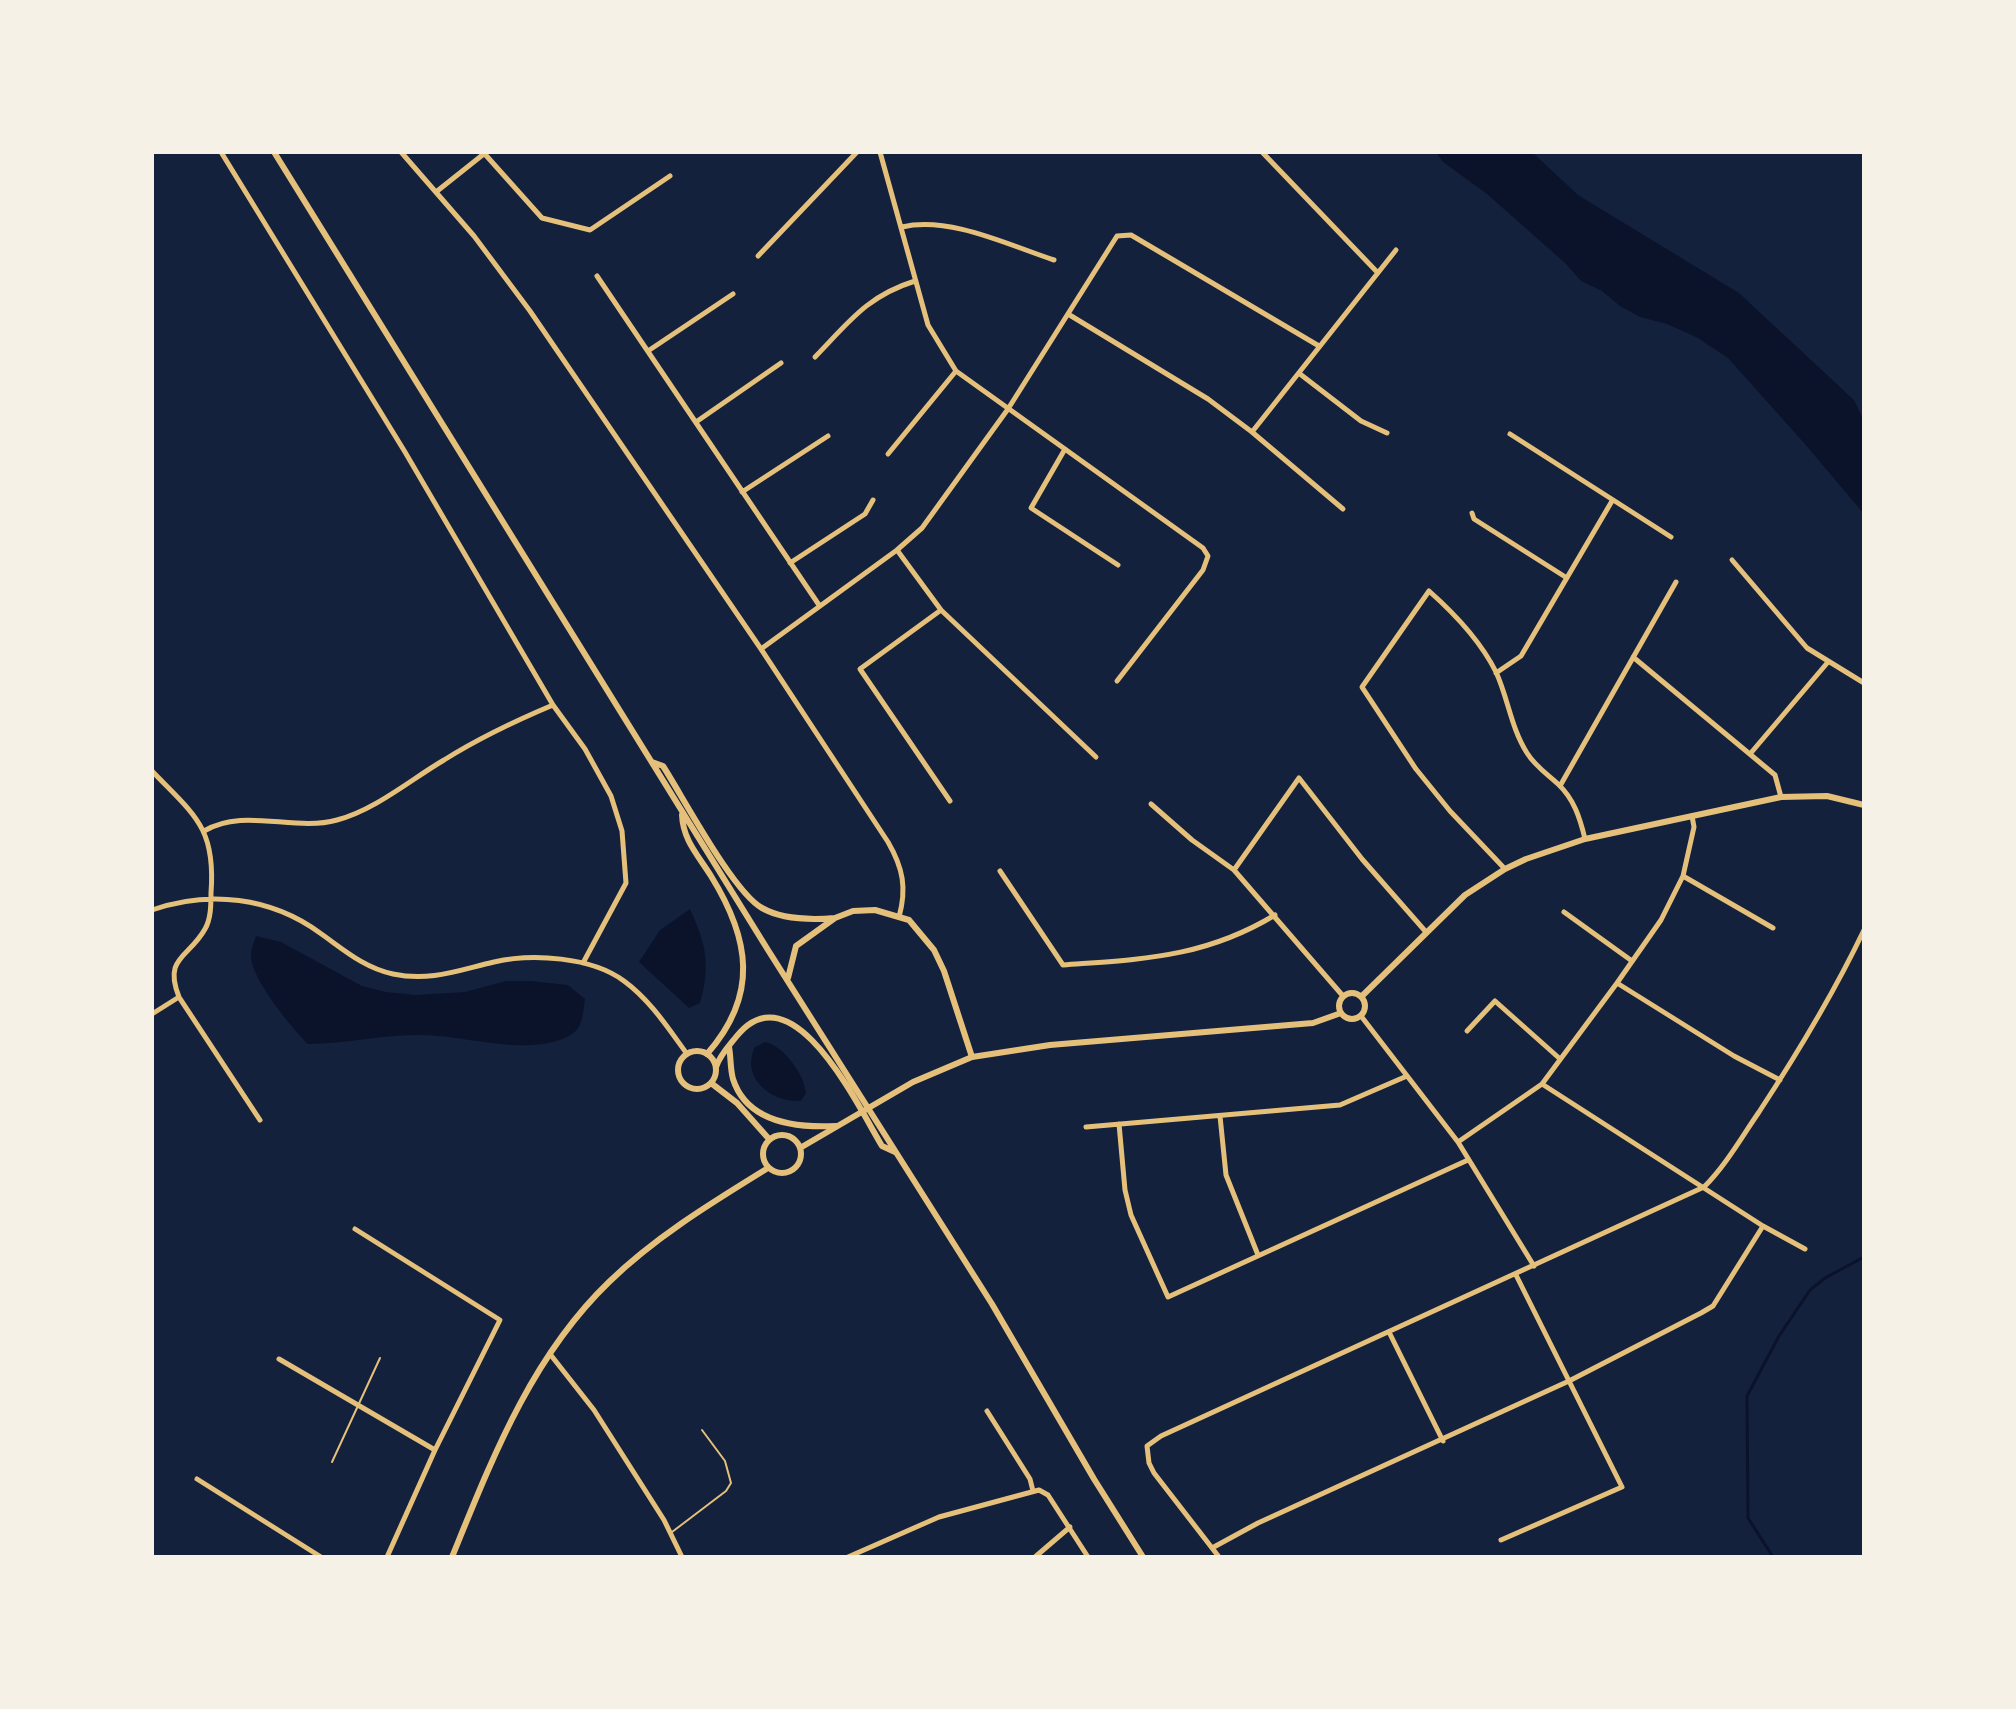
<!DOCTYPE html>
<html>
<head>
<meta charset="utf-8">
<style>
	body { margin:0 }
	#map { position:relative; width:2016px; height:1709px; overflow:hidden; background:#14213d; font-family:Figtree,sans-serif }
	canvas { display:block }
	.frame { position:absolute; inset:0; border:154px solid #f6f1e7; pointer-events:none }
</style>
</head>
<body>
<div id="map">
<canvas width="2016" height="1709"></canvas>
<div class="frame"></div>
</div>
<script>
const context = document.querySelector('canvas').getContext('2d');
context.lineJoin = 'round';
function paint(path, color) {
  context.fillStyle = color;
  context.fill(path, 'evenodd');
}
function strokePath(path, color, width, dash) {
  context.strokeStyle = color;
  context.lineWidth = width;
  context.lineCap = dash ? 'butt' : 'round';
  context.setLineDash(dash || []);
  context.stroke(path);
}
const water = new Path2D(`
	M1436,152H1532L1578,195L1739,293L1854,400L1864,421V514L1804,443L1728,358L1696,337L1667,324L1640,317L1620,306L1602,291L1581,281L1565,263L1487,194L1443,162Z
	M690,909C706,944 711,965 700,1003L689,1008L639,962L660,930Z
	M256,936L281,942L362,986L386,992L416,995L465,992L506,981H531L568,985L585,999C583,1013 583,1029 569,1036C527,1058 463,1034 417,1035C380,1035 345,1044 308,1044C292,1028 250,978 251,955C251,949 254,942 256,936Z
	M765,1042C784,1046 804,1074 806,1093L801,1101C771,1103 740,1077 755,1047Z`);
const stream = new Path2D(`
	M1773,1557L1748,1518L1747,1396L1779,1336L1810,1290L1825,1278L1864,1257`);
const service = new Path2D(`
	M332,1462L380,1358
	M672,1532L726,1491L731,1483L725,1461L702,1430`);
const minor = new Path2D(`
	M221,152L405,452L553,705L585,749L611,796L622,831L626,883L583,963
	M401,152L474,236L530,311L761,649L888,842C903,868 907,888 899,917
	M483,152L542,218L590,230L670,176
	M880,152L928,325L956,371L1203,548L1208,556L1203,570L1117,681
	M1262,152L1378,273
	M436,192L485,153
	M902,227C950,216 1008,245 1054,260
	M758,256L857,152
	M597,276L819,605
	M1068,314L1208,399L1252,432L1343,509
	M648,351L733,294
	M815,357C849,322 867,296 915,281
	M1300,374L1361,421L1387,433
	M696,422L781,363
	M1252,432L1396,250
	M1510,434L1671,537
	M1065,449L1031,508L1118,565
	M888,454L956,371
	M742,492L828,436
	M1472,513L1474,519L1567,578
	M897,550L941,610L1096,757
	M1732,560L1807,648L1864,683
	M790,563L865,514L873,500
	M941,610L860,669L950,801
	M761,649L897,550L922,528L1008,409L1117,236L1131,235L1319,346
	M1633,657L1775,775L1781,797
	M1496,673L1521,656L1612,501
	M1750,754L1828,662
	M152,771C194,815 216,827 211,893C211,904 211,919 205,929C189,958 163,957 179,997L260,1120
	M1560,786L1676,582
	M1151,804L1192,840L1234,870L1343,996
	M204,831C244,807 294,832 337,820C375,810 410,780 444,760C479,738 515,721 553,705
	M1505,869L1450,811L1416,769L1362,687L1429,591C1455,614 1480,640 1496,672C1508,698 1511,728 1527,753C1535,766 1547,774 1558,784C1574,799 1580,818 1585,839
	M1234,870L1299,778L1362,859L1426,932
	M1000,871L1063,965C1142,959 1204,958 1275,915
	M1683,876L1773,928
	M152,910C209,890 271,897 320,933C343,949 364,968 393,974C430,982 459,970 494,962C532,953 592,957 624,981C650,1000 668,1028 687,1054
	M1564,912L1632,961
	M1617,983L1734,1056L1780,1080
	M152,1014L179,997
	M1361,1016L1458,1142L1534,1266
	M1467,1031L1495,1001L1559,1058
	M1542,1084L1763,1226L1805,1249
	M1220,1116L1226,1175L1258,1255
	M1119,1124L1125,1190L1131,1215L1168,1297L1468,1160
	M1086,1127L1340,1105L1407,1076
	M1458,1142L1542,1084L1617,983L1661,920L1683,876L1694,827L1692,816
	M355,1229L500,1320L435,1450L387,1557
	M1389,1332L1443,1441
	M550,1354L594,1410L664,1520L682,1557
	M279,1359L435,1450
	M987,1411L1030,1479L1033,1491
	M197,1479L321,1557
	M1501,1540L1622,1487L1516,1275
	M1212,1548L1258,1523L1569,1381L1701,1313L1713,1306L1763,1226
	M848,1557L939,1517L1039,1490L1048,1495L1088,1557
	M1035,1557L1070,1527
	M1219,1557L1154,1473L1149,1463L1147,1446L1161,1436L1704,1187C1726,1165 1741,1138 1759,1112C1797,1054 1834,993 1864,930`);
const tertiary = new Path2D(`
	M1339 1006a13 13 0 1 1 26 0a13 13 0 1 1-26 0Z
	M1361,997L1465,895L1505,869L1526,859L1585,839L1781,797L1827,796L1864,805
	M678 1070a19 19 0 1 1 38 0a19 19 0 1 1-38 0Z
	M711,1083L737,1103L769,1139
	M763 1154a19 19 0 1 1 38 0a19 19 0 1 1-38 0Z
	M800,1148L913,1082L972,1057L1050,1045L1313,1023L1341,1013
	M452,1557C492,1459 531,1357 609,1282C655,1237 713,1202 768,1168`);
const secondary = new Path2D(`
	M274,152L768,950L992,1304L1094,1479L1143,1557
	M652,762L663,766C683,797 733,892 762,908C783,920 811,920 835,918
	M682,815C683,840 698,855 711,876C750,939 759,995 707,1054
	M788,978L796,946L835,918L853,911L875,910L909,920L934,950L944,971L972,1057
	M729,1047C731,1057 730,1068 733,1079C747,1123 798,1128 836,1126
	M716,1067C720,1055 728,1047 736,1037C792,966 859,1108 882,1146L895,1152`);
paint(water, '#0b132b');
strokePath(stream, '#0b132b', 3);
strokePath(service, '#e5c07b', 2);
strokePath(minor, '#e5c07b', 5);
strokePath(tertiary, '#e5c07b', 6);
strokePath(secondary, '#e5c07b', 6);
</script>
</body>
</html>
